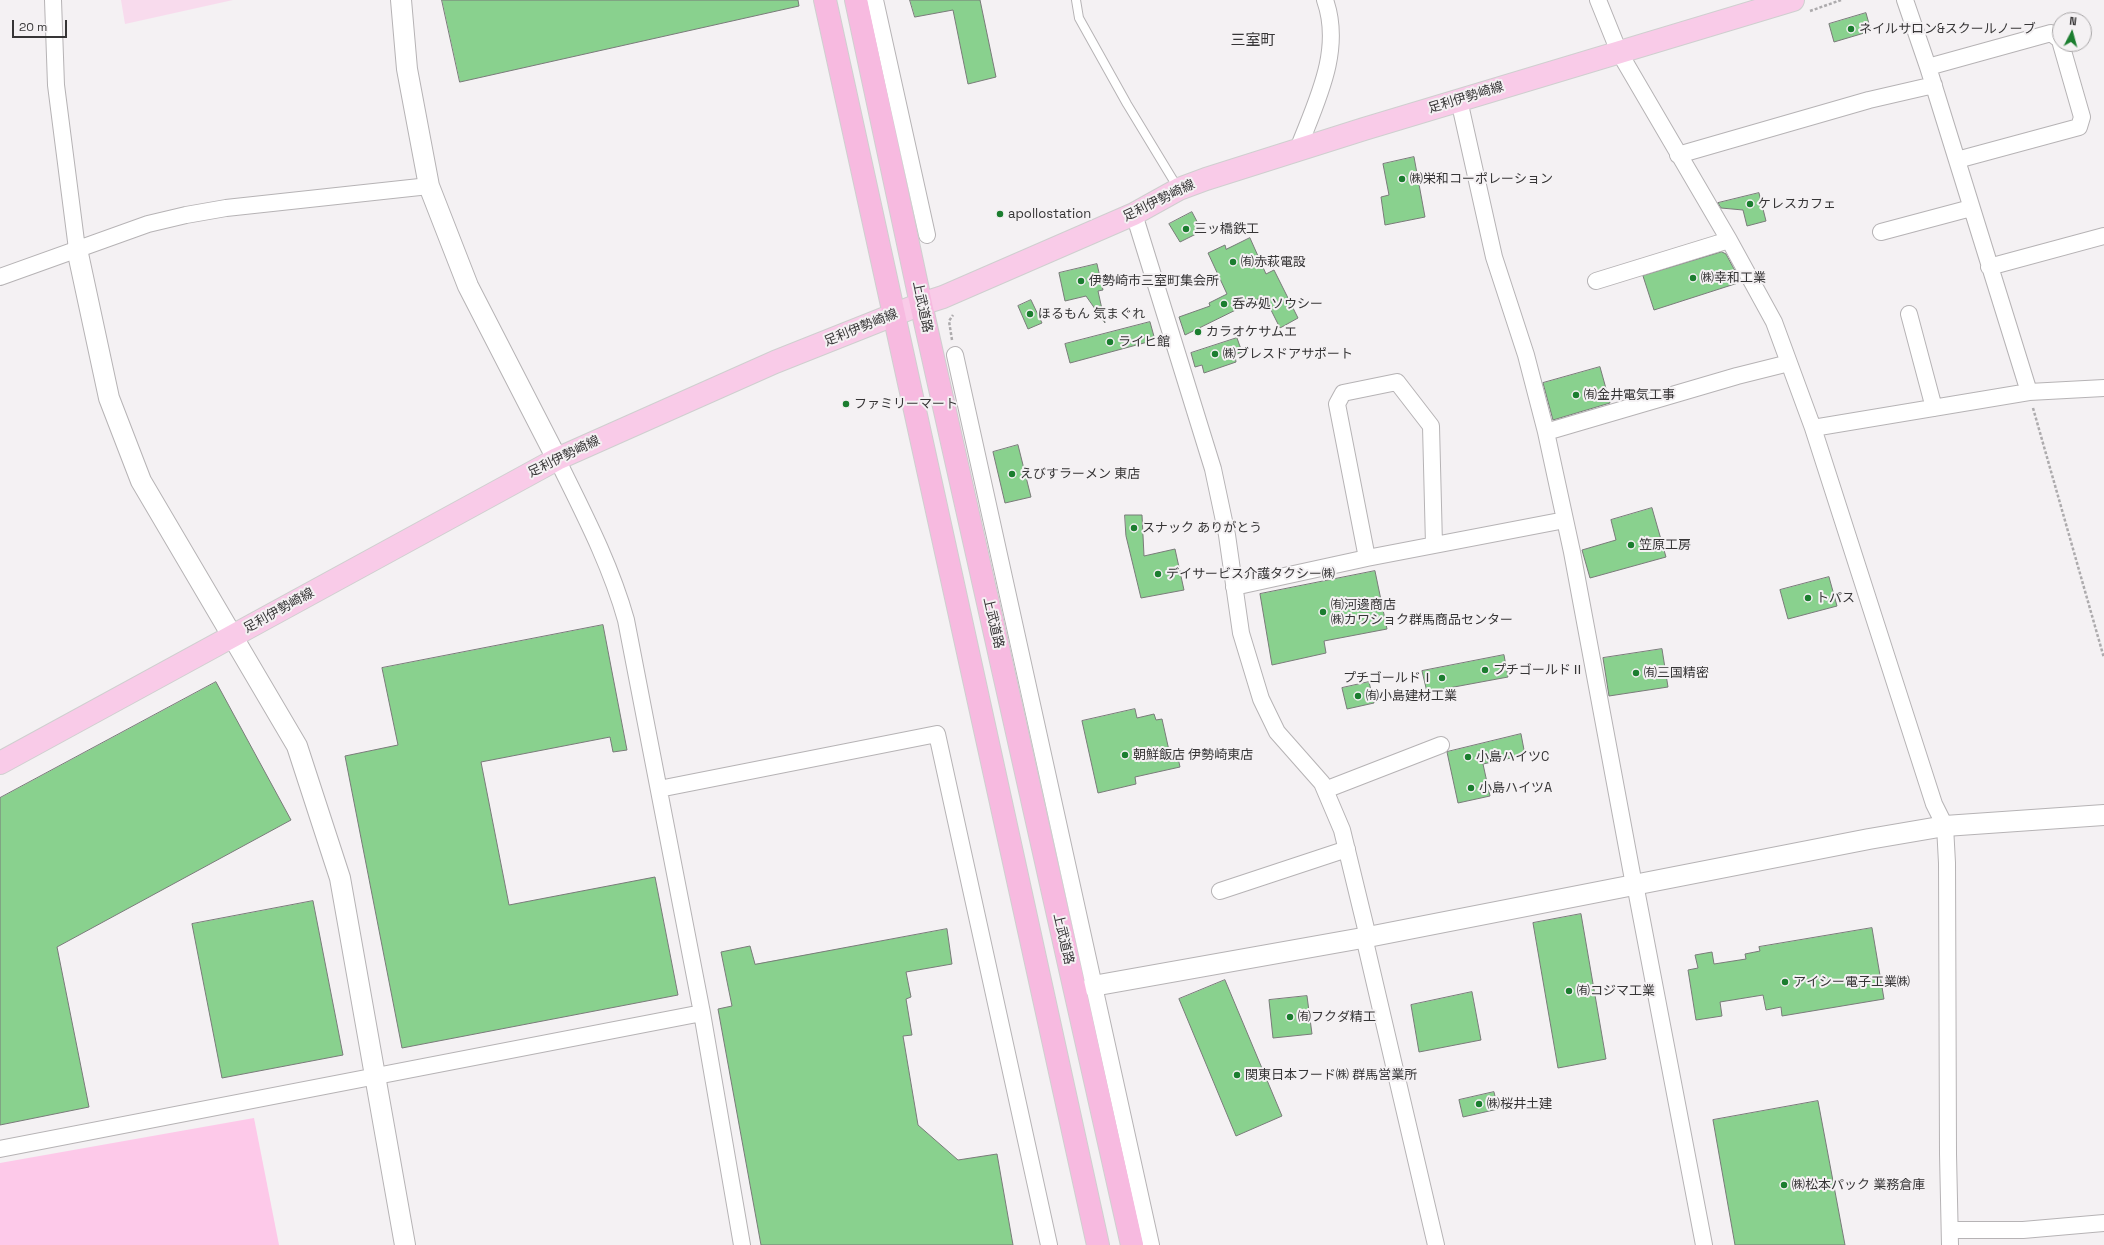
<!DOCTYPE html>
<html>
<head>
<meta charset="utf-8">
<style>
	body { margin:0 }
	#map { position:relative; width:2104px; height:1245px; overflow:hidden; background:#f4f1f3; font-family:"Space Grotesk",sans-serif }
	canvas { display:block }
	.north { position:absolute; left:2052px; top:12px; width:40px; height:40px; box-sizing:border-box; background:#f4f1f3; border:1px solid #a8a6a7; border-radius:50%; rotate:6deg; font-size:11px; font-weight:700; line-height:16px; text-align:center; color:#363536 }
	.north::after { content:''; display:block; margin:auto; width:14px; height:18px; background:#1b7d2f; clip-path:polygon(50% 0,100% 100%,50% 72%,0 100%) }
	.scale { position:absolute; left:12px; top:20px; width:55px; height:18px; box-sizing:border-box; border:2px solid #363536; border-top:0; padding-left:5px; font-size:12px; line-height:14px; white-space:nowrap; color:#363536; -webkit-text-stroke:3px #f4f1f3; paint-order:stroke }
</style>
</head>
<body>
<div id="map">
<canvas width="2104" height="1245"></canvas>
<div class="north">N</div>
<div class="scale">20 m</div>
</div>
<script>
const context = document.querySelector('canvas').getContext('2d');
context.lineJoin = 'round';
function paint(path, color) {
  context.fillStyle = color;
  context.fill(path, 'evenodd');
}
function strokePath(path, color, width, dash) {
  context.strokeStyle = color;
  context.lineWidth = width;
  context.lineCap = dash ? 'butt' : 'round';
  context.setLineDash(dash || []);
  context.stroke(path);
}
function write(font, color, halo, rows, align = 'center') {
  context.font = font + ' "Space Grotesk","Noto Sans JP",sans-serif';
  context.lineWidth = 4;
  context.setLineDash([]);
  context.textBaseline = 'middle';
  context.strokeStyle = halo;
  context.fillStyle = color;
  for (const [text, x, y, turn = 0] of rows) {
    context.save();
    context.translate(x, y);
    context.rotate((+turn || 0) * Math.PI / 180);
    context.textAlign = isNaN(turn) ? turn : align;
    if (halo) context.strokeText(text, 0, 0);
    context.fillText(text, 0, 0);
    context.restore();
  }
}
const green = new Path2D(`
	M121,0H233L125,24Z`);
const water = new Path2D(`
	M254,1118L279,1245H0V1163Z`);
const building = new Path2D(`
	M442,0H798L799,6L460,82Z
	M910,0H980L996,77L968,84L953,10L915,17Z
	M1866,13L1871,31L1834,42L1829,24Z
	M1414,157L1425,217L1385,225L1381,197L1389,195L1383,164Z
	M1759,193L1766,221L1747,226L1743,210L1721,208L1718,203Z
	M1192,212L1202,231L1180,242L1169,224Z
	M1250,238L1266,274L1274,270L1298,318L1280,328L1264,296L1185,335L1179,317L1210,306L1209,303L1227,294L1208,253L1225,245L1226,249Z
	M1722,252L1726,254L1741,282L1654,310L1643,276Z
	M1097,264L1103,290L1098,291L1105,323L1086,296L1065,301L1059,273Z
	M1031,300L1042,323L1028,329L1018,306Z
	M1150,322L1155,340L1070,363L1065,344Z
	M1237,338L1242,352L1235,355L1236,362L1204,373L1202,365L1195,367L1191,353Z
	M1600,367L1610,403L1553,420L1543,383Z
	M1018,445L1031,497L1005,503L993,452Z
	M1652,508L1666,557L1590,578L1582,550L1616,540L1611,520Z
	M1125,515H1142L1144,556L1175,549L1184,590L1141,598L1126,536Z
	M1375,571L1387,629L1324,641L1326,653L1272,665L1260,594Z
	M1829,577L1837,606L1788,619L1780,590Z
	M603,625L627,750L613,752L610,737L481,762L509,905L655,877L678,995L402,1048L345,756L398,745L382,668Z
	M1662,649L1668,687L1609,696L1603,658Z
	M1504,655L1508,677L1427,692L1422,671Z
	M216,682L291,820L57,947L89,1107L0,1125V798Z
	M1369,682L1374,703L1347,709L1342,688Z
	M1135,709L1137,718L1154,714L1156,720L1162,719L1170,755L1177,753L1180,767L1135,777L1136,784L1098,793L1082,721Z
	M1521,734L1525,755L1483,764L1490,796L1458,803L1447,752Z
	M313,901L343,1055L222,1078L192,924Z
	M1581,914L1606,1059L1558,1068L1533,923Z
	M1872,928L1884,999L1782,1016L1781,1007L1766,1010L1763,995L1720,1002L1722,1016L1696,1020L1688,970L1698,968L1695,955L1712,952L1714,964L1746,959L1745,954L1760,951L1759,947Z
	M947,929L952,964L906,972L911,997L906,999L912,1035L903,1036L918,1125L958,1160L997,1154L1013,1245H761L718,1009L732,1006L721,952L750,946L755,964Z
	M1225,980L1282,1116L1236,1136L1179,999Z
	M1472,992L1481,1040L1419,1052L1411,1005Z
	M1307,996L1312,1034L1273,1038L1269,1000Z
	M1494,1092L1498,1109L1463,1117L1459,1100Z
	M1818,1101L1845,1245H1735L1713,1120Z`);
const path = new Path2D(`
	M1810,11L1841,0
	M952,340L949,321L953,315
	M2033,408L2104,658`);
const service = new Path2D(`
	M1076,0L1079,18L1127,104L1178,188`);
const minor = new Path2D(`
	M53,0L56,85L77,249
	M875,0L927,235
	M1598,0L1619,52L1729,240L1774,322L1813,428L1934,804L1945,826L1947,863L1948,1154L1950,1245
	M1905,0L1928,67L2029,392
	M1928,67L2051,33L2060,40
	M1459,100L1494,257L1526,355L1546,432L1572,552L1634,885
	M1298,149C1316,102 1343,51 1325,0
	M1678,155L1869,100L1934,85
	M1957,160L2079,127L2082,117L2061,44
	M1134,214L1213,469L1227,535L1241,633L1261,699L1277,732L1322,783L1342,830L1368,937
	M1881,232L1971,208
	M1989,267L2104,236
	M0,277L148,224L186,215L226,208L429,186
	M1596,281L1729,240
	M1909,314L1934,408
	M955,355L1151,1245
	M1813,428L2029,392L2104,388
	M1546,432L1737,376L1789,363
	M557,459C583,512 610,563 626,620L702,1013L742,1245
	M1367,558L1337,404L1343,393L1397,382L1431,426L1434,545
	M1234,587L1367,558L1565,520
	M659,789L937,734L1049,1245
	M1325,790L1441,745
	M1635,884L1704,1245
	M1220,891L1347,849
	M1364,937L1436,1245
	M0,1149L702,1013
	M1950,1230H2023L2104,1223`);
const tertiary = new Path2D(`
	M401,0L407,69L429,186L468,286L557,459
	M77,249L109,398L141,481L297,746L340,878L405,1245
	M1093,986L1368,937L1869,839L1945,826L2104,815`);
const primary = new Path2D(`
	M0,763L557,459L775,362L921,304L943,297L1134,214L1179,189L1206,179L1364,129L1793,0`);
const trunk = new Path2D(`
	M825,0L1098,1245
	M856,0L921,304L1132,1245`);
const markers = [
	[1851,29,4,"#1b7d2f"],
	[1402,179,4,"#1b7d2f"],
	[1750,204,4,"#1b7d2f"],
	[1000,214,4,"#1b7d2f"],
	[1186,229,4,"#1b7d2f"],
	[1233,262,4,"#1b7d2f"],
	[1693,278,4,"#1b7d2f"],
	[1081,281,4,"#1b7d2f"],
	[1224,304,4,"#1b7d2f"],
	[1030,314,4,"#1b7d2f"],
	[1198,332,4,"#1b7d2f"],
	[1110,342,4,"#1b7d2f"],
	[1215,354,4,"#1b7d2f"],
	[1576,395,4,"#1b7d2f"],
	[846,404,4,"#1b7d2f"],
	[1012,474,4,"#1b7d2f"],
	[1134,528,4,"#1b7d2f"],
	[1631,545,4,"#1b7d2f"],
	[1158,574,4,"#1b7d2f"],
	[1808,598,4,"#1b7d2f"],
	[1323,612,4,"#1b7d2f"],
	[1485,670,4,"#1b7d2f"],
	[1636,673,4,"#1b7d2f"],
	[1442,678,4,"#1b7d2f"],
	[1358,696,4,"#1b7d2f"],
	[1125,755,4,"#1b7d2f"],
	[1468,757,4,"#1b7d2f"],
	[1471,788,4,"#1b7d2f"],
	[1785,982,4,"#1b7d2f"],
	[1569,991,4,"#1b7d2f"],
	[1290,1017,4,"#1b7d2f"],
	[1237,1075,4,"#1b7d2f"],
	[1479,1104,4,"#1b7d2f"],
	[1784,1185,4,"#1b7d2f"]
];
const poiNames = [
	["ネイルサロン&スクールノーブ",1859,29],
	["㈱栄和コーポレーション",1410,179],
	["ケレスカフェ",1758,204],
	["apollostation",1008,214],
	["三ッ橋鉄工",1194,229],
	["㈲赤萩電設",1241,262],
	["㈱幸和工業",1701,278],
	["伊勢崎市三室町集会所",1089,281],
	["呑み処ソウシー",1232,304],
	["ほるもん 気まぐれ",1038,314],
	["カラオケサムエ",1206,332],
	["ライヒ館",1118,342],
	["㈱ブレスドアサポート",1223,354],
	["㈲金井電気工事",1584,395],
	["ファミリーマート",854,404],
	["えびすラーメン 東店",1020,474],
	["スナック ありがとう",1142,528],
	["笠原工房",1639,545],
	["デイサービス介護タクシー㈱",1166,574],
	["トパス",1816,598],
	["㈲河邊商店",1331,605],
	["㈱カワショク群馬商品センター",1331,620],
	["プチゴールドⅡ",1493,670],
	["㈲三国精密",1644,673],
	["プチゴールドⅠ",1434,678,"right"],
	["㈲小島建材工業",1366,696],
	["朝鮮飯店 伊勢崎東店",1133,755],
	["小島ハイツC",1476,757],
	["小島ハイツA",1479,788],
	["アイシー電子工業㈱",1793,982],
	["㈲コジマ工業",1577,991],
	["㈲フクダ精工",1298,1017],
	["関東日本フード㈱ 群馬営業所",1245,1075],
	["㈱桜井土建",1487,1104],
	["㈱松本パック 業務倉庫",1792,1185]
];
const streetNames = [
	["足利伊勢崎線",1466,98,-17],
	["足利伊勢崎線",1159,201,-26],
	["上武道路",922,307,78],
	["足利伊勢崎線",861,328,-22],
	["足利伊勢崎線",564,457,-26],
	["足利伊勢崎線",279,611,-29],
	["上武道路",993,623,77],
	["上武道路",1063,939,77]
];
const quarterNames = [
	["三室町",1253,41]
];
paint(green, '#f8dbed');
paint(water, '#fdc9e9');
paint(building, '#89d18e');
strokePath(building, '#797b79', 1);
strokePath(service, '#b6b3b5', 10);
strokePath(minor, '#b6b3b5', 18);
strokePath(tertiary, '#b6b3b5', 22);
strokePath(primary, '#cfcfcf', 24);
strokePath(trunk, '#cfcfcf', 24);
strokePath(path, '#adabad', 2.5, [3, 2]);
strokePath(service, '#fff', 8);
strokePath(minor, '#fff', 16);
strokePath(tertiary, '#fff', 20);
strokePath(primary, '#f9cbe8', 22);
strokePath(trunk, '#f7bae0', 22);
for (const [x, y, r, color] of markers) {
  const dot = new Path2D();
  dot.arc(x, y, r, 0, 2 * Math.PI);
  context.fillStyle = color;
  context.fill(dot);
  strokePath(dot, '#f4f1f3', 1.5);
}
write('13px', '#363536', '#f4f1f3', poiNames, 'left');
write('13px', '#363536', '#f4f1f3', streetNames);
write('15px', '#363536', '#f4f1f3', quarterNames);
</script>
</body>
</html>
